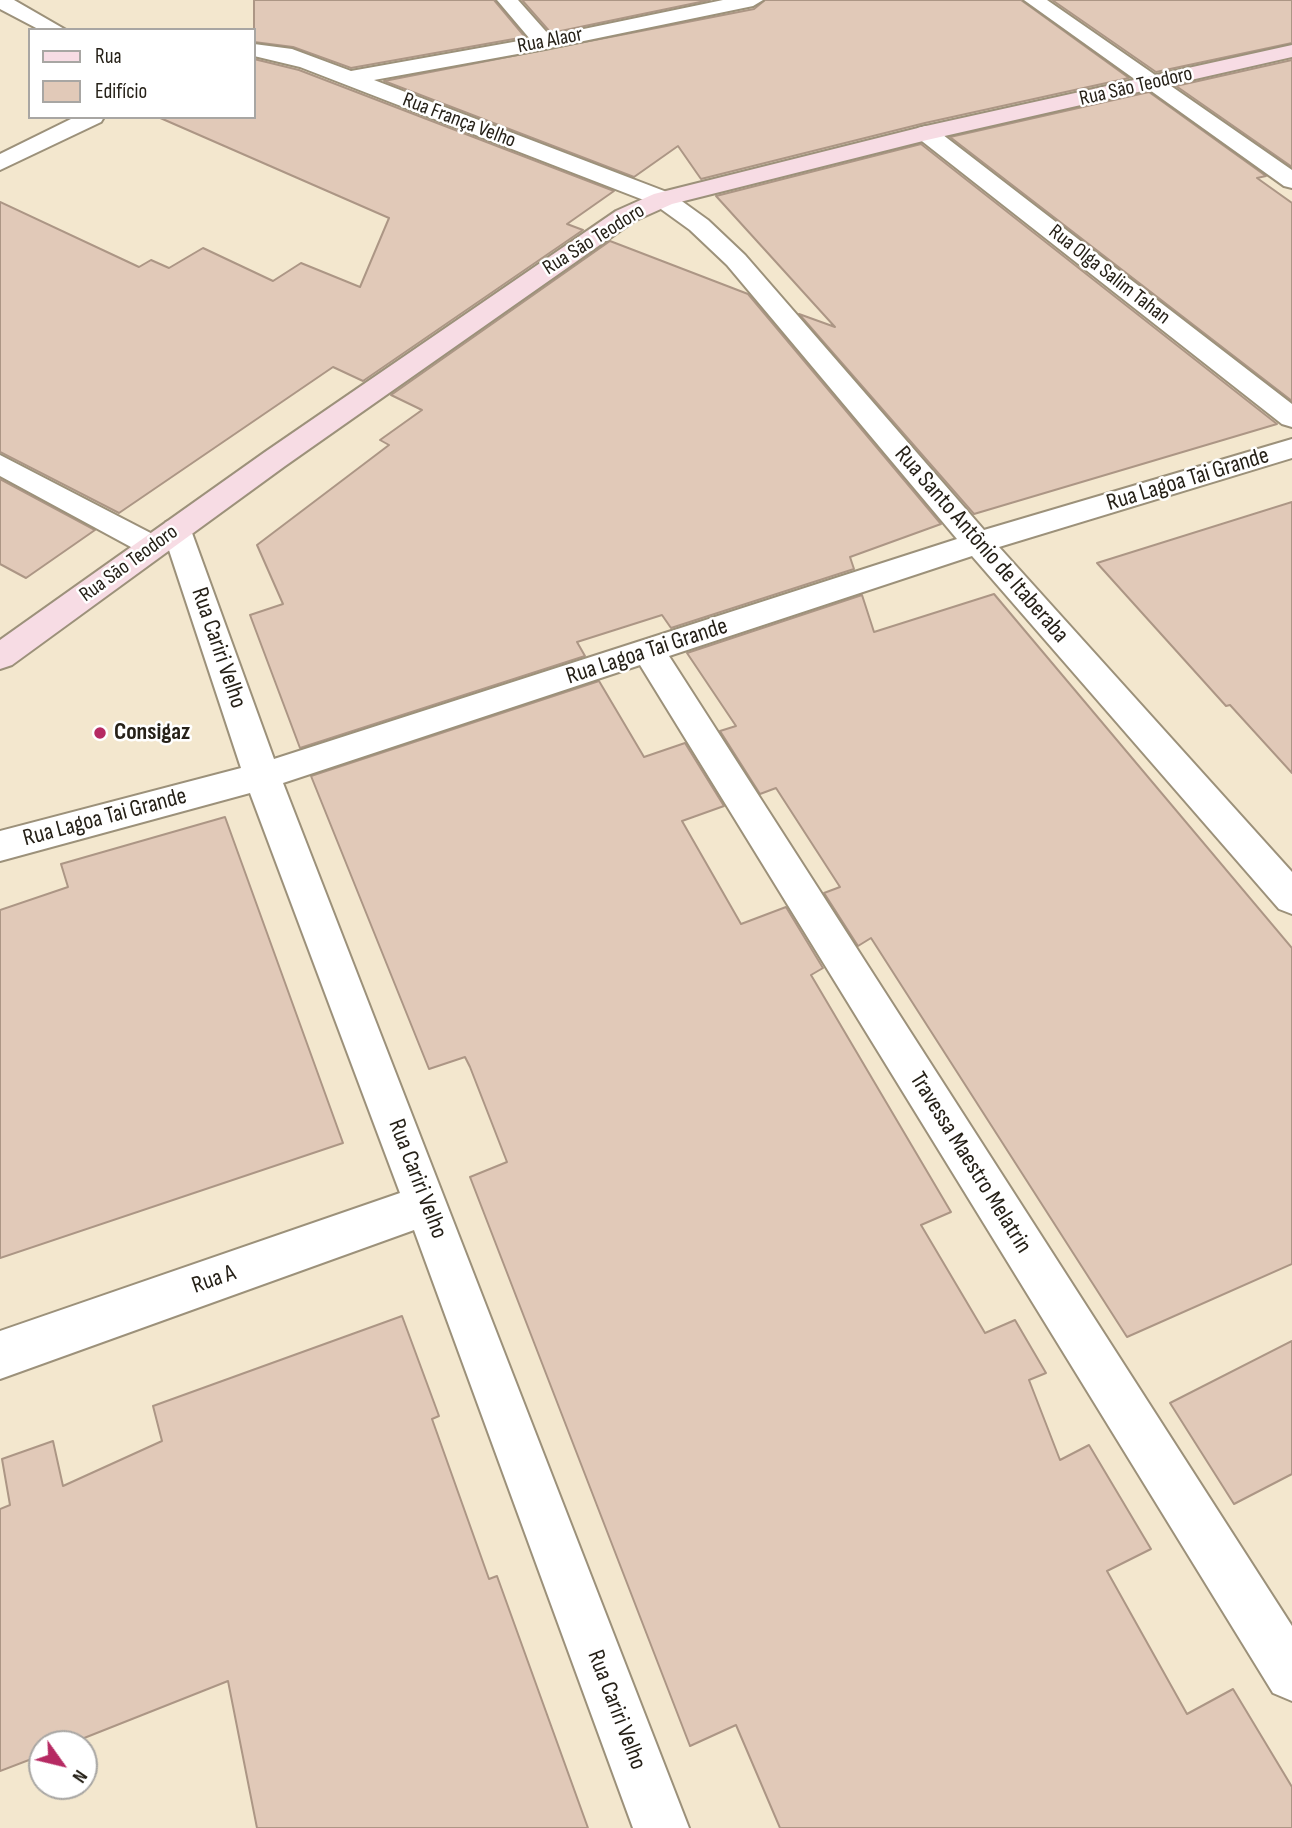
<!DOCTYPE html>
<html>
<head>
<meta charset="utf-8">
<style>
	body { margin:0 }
	#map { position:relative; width:1292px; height:1828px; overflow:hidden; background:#f3e7ce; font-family:"Sofia Sans Condensed",sans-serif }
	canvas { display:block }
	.legend { position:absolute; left:28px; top:28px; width:228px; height:91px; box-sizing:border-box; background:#fff; border:2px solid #a8a6a3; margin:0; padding:9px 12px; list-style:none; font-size:21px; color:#262118 }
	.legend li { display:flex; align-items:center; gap:14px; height:35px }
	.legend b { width:35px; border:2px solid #a8a6a3 }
	.north { position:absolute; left:28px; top:1730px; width:70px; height:70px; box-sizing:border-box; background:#fff; border:2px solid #a8a6a3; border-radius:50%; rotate:124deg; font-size:19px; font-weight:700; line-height:28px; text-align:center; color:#262118 }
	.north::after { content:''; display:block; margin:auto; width:24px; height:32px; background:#b62a63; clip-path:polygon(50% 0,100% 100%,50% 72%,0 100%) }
</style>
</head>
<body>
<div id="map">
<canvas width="1292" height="1828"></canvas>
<ul class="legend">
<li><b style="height:9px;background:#f7dce4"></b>Rua</li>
<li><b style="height:19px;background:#e1c9b8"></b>Edifício</li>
</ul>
<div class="north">N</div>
</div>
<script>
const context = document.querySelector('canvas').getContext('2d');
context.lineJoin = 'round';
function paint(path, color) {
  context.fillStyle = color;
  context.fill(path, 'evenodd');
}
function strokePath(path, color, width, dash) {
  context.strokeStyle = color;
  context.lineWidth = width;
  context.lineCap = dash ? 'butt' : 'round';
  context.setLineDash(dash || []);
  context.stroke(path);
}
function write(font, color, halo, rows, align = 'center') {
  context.font = font + ' "Sofia Sans Condensed",sans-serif';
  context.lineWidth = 5;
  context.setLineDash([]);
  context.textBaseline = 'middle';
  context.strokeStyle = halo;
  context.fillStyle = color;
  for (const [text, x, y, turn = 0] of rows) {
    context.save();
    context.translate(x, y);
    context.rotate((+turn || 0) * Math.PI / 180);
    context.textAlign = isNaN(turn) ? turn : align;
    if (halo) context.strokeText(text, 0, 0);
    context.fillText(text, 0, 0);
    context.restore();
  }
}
const building = new Path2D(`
	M254,0H494L525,37L351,68L293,47L254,42Z
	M522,0H710L551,33Z
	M765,0H1021L1129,78L925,123L701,179L678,146L634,177L384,81L754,9Z
	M1052,0H1292V43L1156,72Z
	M254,59L299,70L614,191L567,224L583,230L363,381L333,367L119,513L0,452V202L139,267L151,260L169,268L203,248L273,281L301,263L360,287L389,218L158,117H254Z
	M1292,60V167L1176,86Z
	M1149,92L1266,176L1257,178L1292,203V401L950,137Z
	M921,144L1277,424L974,514L799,314L835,327L716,196Z
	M610,241L748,294L941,524L850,557L854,569L671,628L662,615L577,642L585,656L300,748L250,615L283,604L257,545L389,445L380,440L422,410L391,395Z
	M0,479L95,530L26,578L0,564Z
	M1292,502V773L1230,705L1226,706L1097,563Z
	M994,594L1292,948V1264L1127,1337L871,938L858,946L824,893L840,887L776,788L760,794L720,731L736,726L687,653L862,595L874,632Z
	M599,681L644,757L685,743L724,806L682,821L741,924L786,907L823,968L811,975L951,1212L921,1225L985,1333L1015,1320L1046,1373L1029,1380L1060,1460L1089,1445L1151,1549L1107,1571L1187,1714L1233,1689L1292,1787V1828H780L736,1725L690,1746L470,1177L507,1162L470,1067L465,1057L429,1069L311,776Z
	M225,817L343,1143L0,1258V910L68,887L61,864Z
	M402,1316L439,1416L432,1419L489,1579L497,1576L588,1828H257L228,1681L69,1744H42V1755L0,1771V1509L10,1505L2,1459L53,1441L63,1486L162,1441L153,1406Z
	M1292,1341V1474L1234,1504L1170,1403Z`);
const street = new Path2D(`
	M0,0H14L66,30H40L0,9Z
	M497,0H518L550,36L723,0H763L753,6L545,49L374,80L672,194L708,220L745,255L984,530L1292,439V458L999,547L1292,872V914L1279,909L972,556L669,656L1292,1626V1701L1273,1693L640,665L283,783L689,1828H633L414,1230L0,1379V1331L400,1193L250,793L0,861V831L241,768L168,547L164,553L153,556L142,553L0,476V455L166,541L162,529L166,522L177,519L188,522L274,759L957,539L727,265L690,230L654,204L300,67L254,56V44L292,49L351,71L530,39Z
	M1024,0H1047L1292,170V188L1284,186Z
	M75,117H104L101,122L0,170V154Z
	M926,126L934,128L1292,404V427L1282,424L918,138L914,133L918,128Z`);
const secondary = new Path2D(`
	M1292,45V57L927,140L672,204L634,221L285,466L12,665L0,669V640L265,452L616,211L654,194L926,126Z`);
const markers = [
	[100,733,7,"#b62a63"]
];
const farStreetnames = [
	["Rua Alaor",550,41,-11],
	["Rua São Teodoro",1136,87,-13],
	["Rua França Velho",459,121,21],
	["Rua São Teodoro",594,240,-32],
	["Rua Olga Salim Tahan",1109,275,38],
	["Rua São Teodoro",129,564,-36]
];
const streetNames = [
	["Rua Lagoa Tai Grande",1188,480,-17],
	["Rua Santo Antônio de Itaberaba",981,545,49],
	["Rua Cariri Velho",218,648,71],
	["Rua Lagoa Tai Grande",647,652,-18],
	["Rua Lagoa Tai Grande",105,818,-15],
	["Travessa Maestro Melatrin",970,1163,58],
	["Rua Cariri Velho",417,1179,69],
	["Rua A",214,1280,-19],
	["Rua Cariri Velho",616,1710,69]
];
const poiNames = [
	["Consigaz",114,733]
];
paint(building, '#e1c9b8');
strokePath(building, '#ac9685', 2);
strokePath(street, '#9c917a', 4);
strokePath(secondary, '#9c917a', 4);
paint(street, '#fff');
paint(secondary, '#f7dce4');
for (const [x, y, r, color] of markers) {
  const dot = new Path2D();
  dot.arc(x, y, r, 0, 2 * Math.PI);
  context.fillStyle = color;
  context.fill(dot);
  strokePath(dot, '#fff', 2.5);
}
write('21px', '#262118', '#fff', farStreetnames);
write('24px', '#262118', '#fff', streetNames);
write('bold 24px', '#262118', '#fff', poiNames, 'left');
</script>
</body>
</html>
